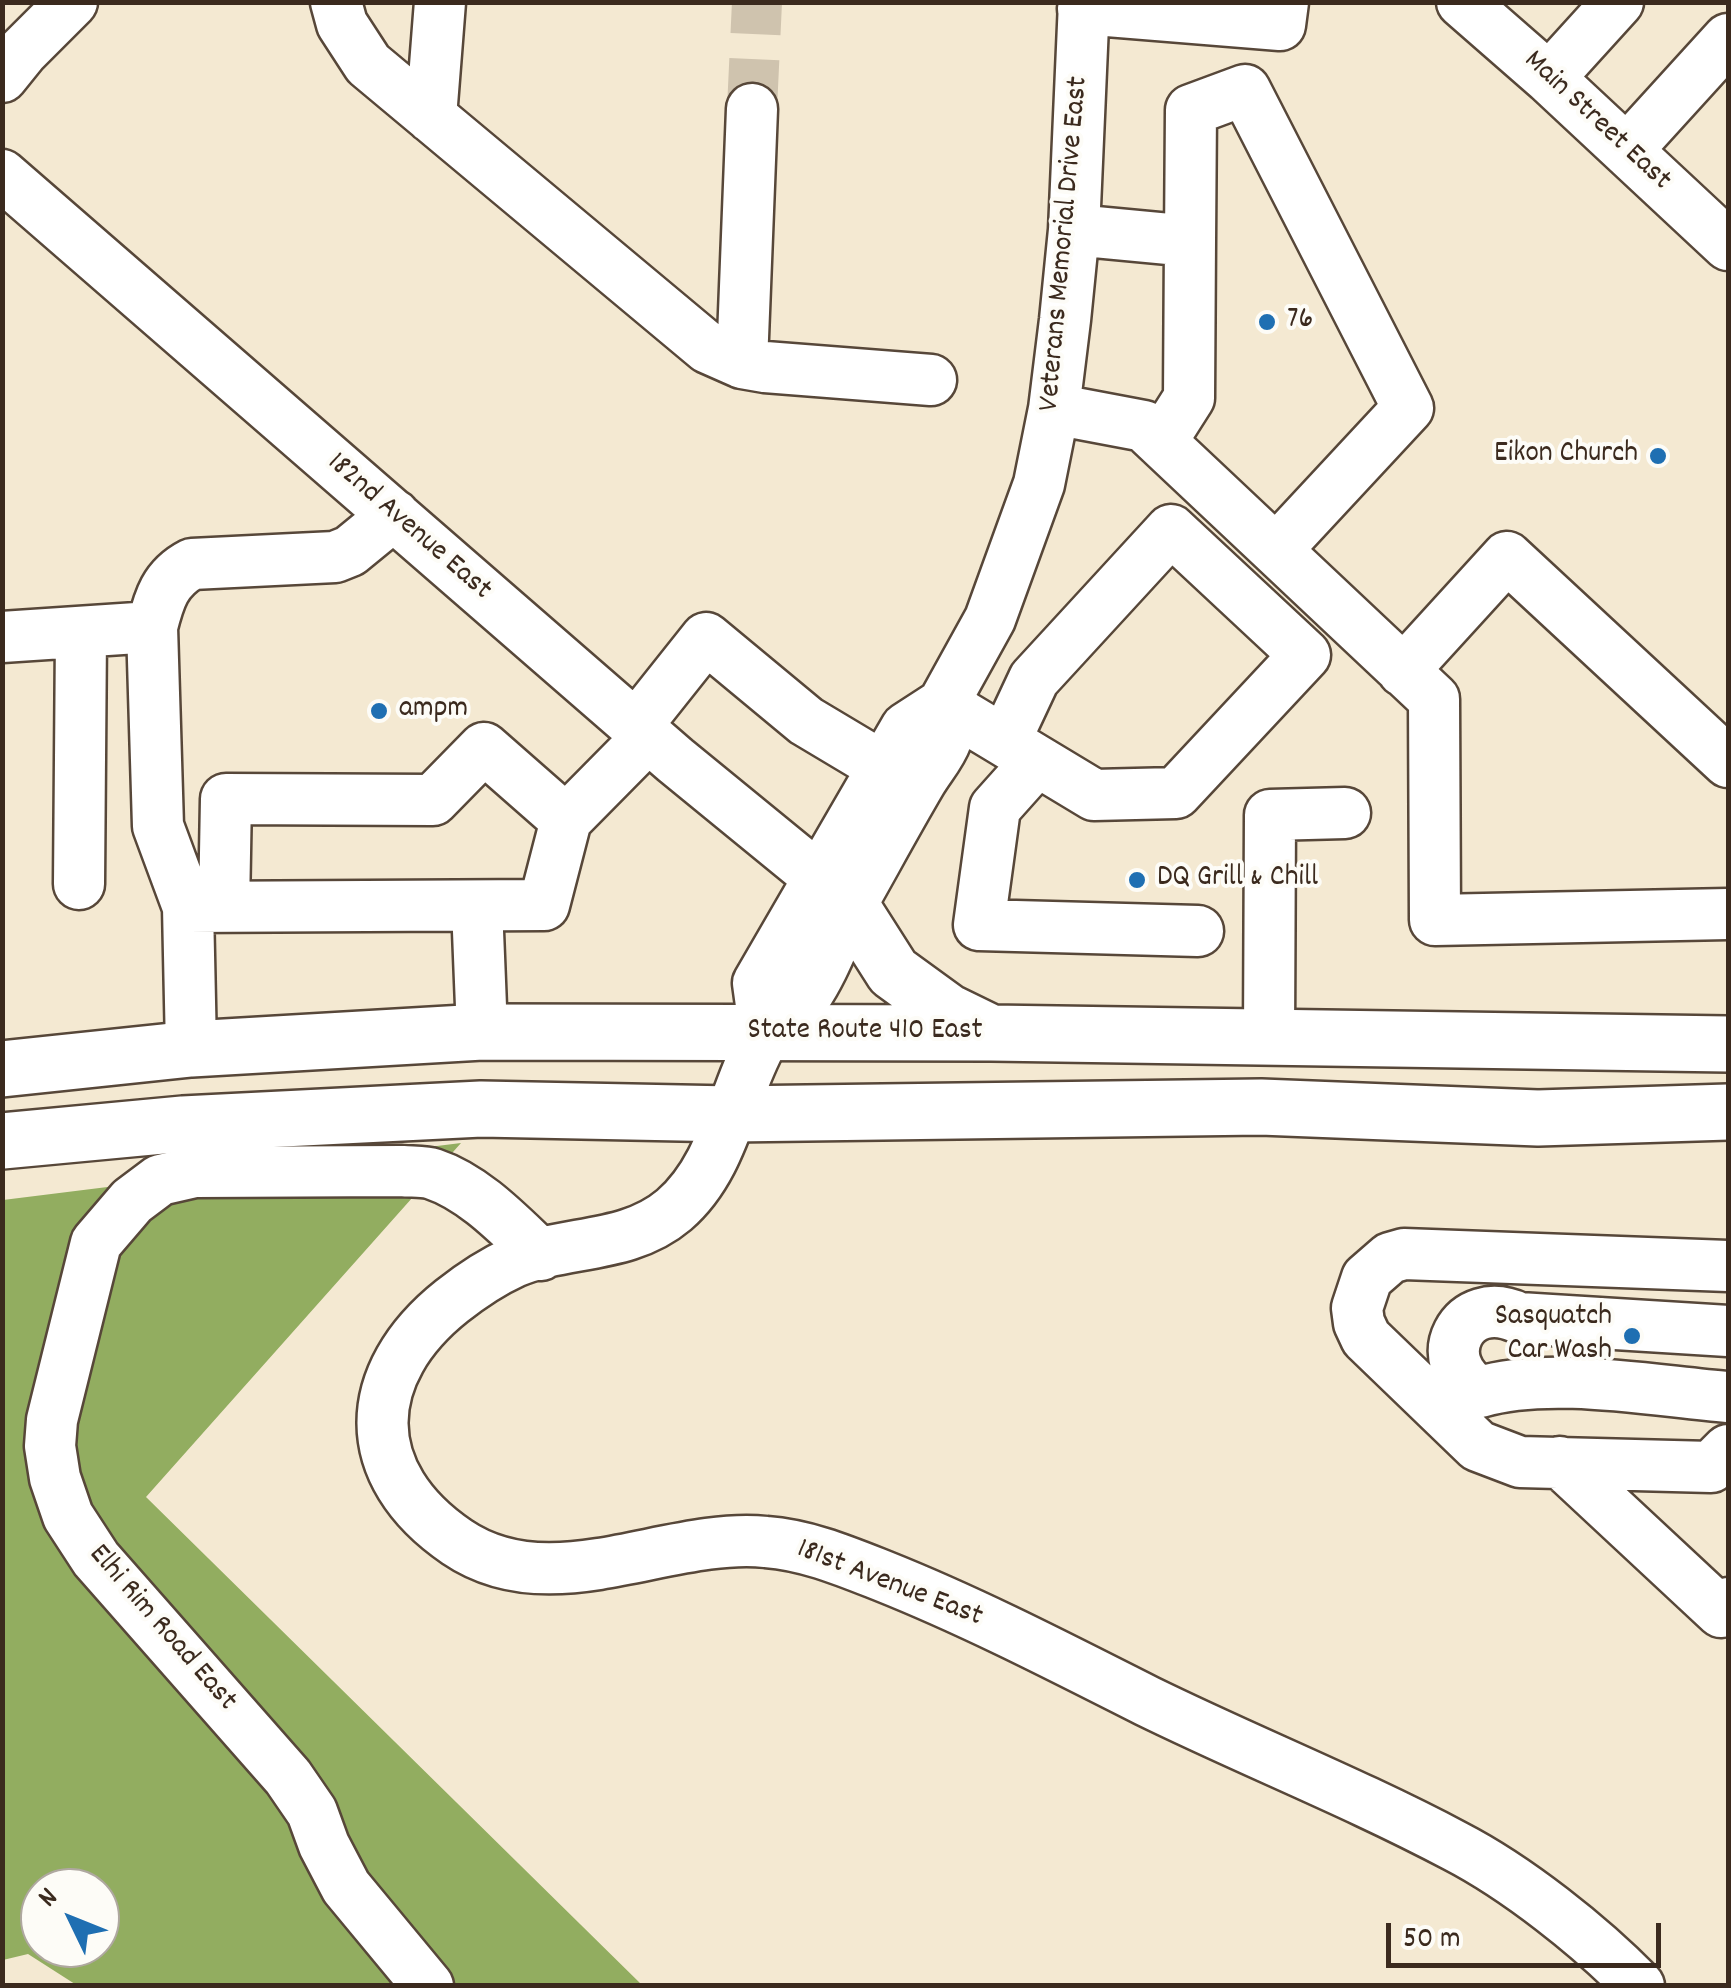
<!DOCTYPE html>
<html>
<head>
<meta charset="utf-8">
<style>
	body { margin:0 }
	#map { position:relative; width:1731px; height:1988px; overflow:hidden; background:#f4e9d2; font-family:Dekko,sans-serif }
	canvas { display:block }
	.frame { position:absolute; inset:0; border:5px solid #3b2a1e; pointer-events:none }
	.north { position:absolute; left:20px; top:1868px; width:100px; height:100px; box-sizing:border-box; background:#fdfcf7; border:2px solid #afa8a0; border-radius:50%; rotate:313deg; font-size:28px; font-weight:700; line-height:40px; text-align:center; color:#3b2a1e }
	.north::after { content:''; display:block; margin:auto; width:35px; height:45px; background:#1f6fb2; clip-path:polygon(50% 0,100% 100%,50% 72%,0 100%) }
	.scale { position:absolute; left:1386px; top:1923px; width:275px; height:45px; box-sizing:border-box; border:5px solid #3b2a1e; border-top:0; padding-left:12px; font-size:30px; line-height:35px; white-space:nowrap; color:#3b2a1e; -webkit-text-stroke:8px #fdfcf7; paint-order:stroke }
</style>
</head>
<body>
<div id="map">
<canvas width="1731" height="1988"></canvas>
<div class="frame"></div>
<div class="north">N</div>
<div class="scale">50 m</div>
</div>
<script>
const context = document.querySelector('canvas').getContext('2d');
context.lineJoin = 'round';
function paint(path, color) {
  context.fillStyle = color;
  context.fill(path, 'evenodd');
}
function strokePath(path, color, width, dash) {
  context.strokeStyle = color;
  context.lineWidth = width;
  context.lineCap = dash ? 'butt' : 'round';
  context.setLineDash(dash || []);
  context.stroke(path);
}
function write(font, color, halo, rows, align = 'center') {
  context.font = font + ' Dekko,sans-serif';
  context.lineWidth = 8;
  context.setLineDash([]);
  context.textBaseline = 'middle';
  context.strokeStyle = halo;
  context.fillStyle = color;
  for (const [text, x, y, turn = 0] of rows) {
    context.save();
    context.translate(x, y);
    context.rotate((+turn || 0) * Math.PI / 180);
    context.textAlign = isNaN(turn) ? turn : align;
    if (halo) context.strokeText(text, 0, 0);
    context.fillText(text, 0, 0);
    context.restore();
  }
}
const forest = new Path2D(`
	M461,1143L146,1497L642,1985L78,1986L28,1954L3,1960V1200ZM40,1888H100V1948H40Z`);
const minorTunnel = new Path2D(`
	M752,109L757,2`);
const minor = new Path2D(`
	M336,2L342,24L368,64L708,348L742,363L765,367L931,380
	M1462,2L1549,78L1728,245
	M1083,9L1280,25L1283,2
	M2,77L23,51L72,2
	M1549,78L1618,2
	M431,117L440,2
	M1627,150L1728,39
	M2,175L675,760L818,877
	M1074,230L1190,241L1189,398L1161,442
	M1190,241L1191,110L1245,90L1408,408L1276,550
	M742,363L752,109
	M1054,409L1144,426L1434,699L1435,920L1728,914
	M152,627L158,826L188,907L191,1049
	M2,637L152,627C159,599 165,578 192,564L335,557L350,551L394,515
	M1403,671L1507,557L1728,762
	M943,704C944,714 949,730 946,740C941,754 928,769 921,781C898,820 877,859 855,898C838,929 826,967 806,996C795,1012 773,1021 763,1039C731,1095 725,1166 674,1210C628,1249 566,1240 514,1262C492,1272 471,1286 452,1301C360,1374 357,1474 457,1542C551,1606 666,1532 766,1542C807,1545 845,1561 883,1576C973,1612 1060,1657 1147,1701C1249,1751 1355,1793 1455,1846C1517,1878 1590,1936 1639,1986
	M943,704L1094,795L1176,793L1305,655L1171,530L1034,679L1005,741
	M636,726L706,638L806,721L883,767
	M1037,761L995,808L979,925L1198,931
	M79,884L81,633
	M477,906L482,1032
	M188,907L544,905L566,820
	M224,907L226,799L433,800L484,748L566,820L648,737
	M765,1034L758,983L906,728L943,704L990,619L1039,484L1054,409L1065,320L1074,230L1084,2
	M1269,1037L1270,815L1345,813
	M1728,1266L1404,1254L1390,1258L1367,1278L1357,1308L1359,1323L1366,1338L1478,1446L1520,1462L1711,1467L1728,1450
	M1728,1331L1519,1318C1462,1291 1427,1361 1480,1392C1550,1371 1654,1391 1728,1397
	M1560,1462L1721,1612L1728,1603
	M428,1986L346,1887L324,1845L312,1812L288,1777L96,1559L68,1516L55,1478L50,1446L52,1420L96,1243L132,1201L160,1180L195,1172L402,1171C412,1172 424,1171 433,1174C475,1188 510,1226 541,1255`);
const highway = new Path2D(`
	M851,906L893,972L948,1012L989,1032
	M2,1069L191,1049L482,1032L991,1033L1728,1044
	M2,1141L183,1124L481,1109L731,1114L1261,1107L1538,1118L1728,1112`);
const markers = [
	[1267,322,10,"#1f6fb2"],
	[1658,456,10,"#1f6fb2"],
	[379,711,10,"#1f6fb2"],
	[1137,880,10,"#1f6fb2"],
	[1632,1336,10,"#1f6fb2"]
];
const streetNames = [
	["Main Street East",1596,122,43],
	["Veterans Memorial Drive East",1066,244,-85],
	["182nd Avenue East",408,528,41],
	["State Route 410 East",865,1033],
	["181st Avenue East",889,1585,21],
	["Elhi Rim Road East",161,1629,49]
];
const poiNames = [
	["76",1287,322],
	["Eikon Church",1638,456,"right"],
	["ampm",399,711],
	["DQ Grill & Chill",1157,880],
	["Sasquatch",1612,1319,"right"],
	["Car Wash",1612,1353,"right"]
];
paint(forest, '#92ad60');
strokePath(minorTunnel, '#cfc3ae', 50, [50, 25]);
strokePath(minor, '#574739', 55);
strokePath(highway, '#574739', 60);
strokePath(minor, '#fff', 50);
strokePath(highway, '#fff', 55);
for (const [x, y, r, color] of markers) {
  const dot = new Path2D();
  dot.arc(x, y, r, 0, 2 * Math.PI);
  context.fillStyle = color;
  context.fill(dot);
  strokePath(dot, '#fdfcf7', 4);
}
write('30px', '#3b2a1e', '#fdfcf7', streetNames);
write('30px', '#3b2a1e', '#fdfcf7', poiNames, 'left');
</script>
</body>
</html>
